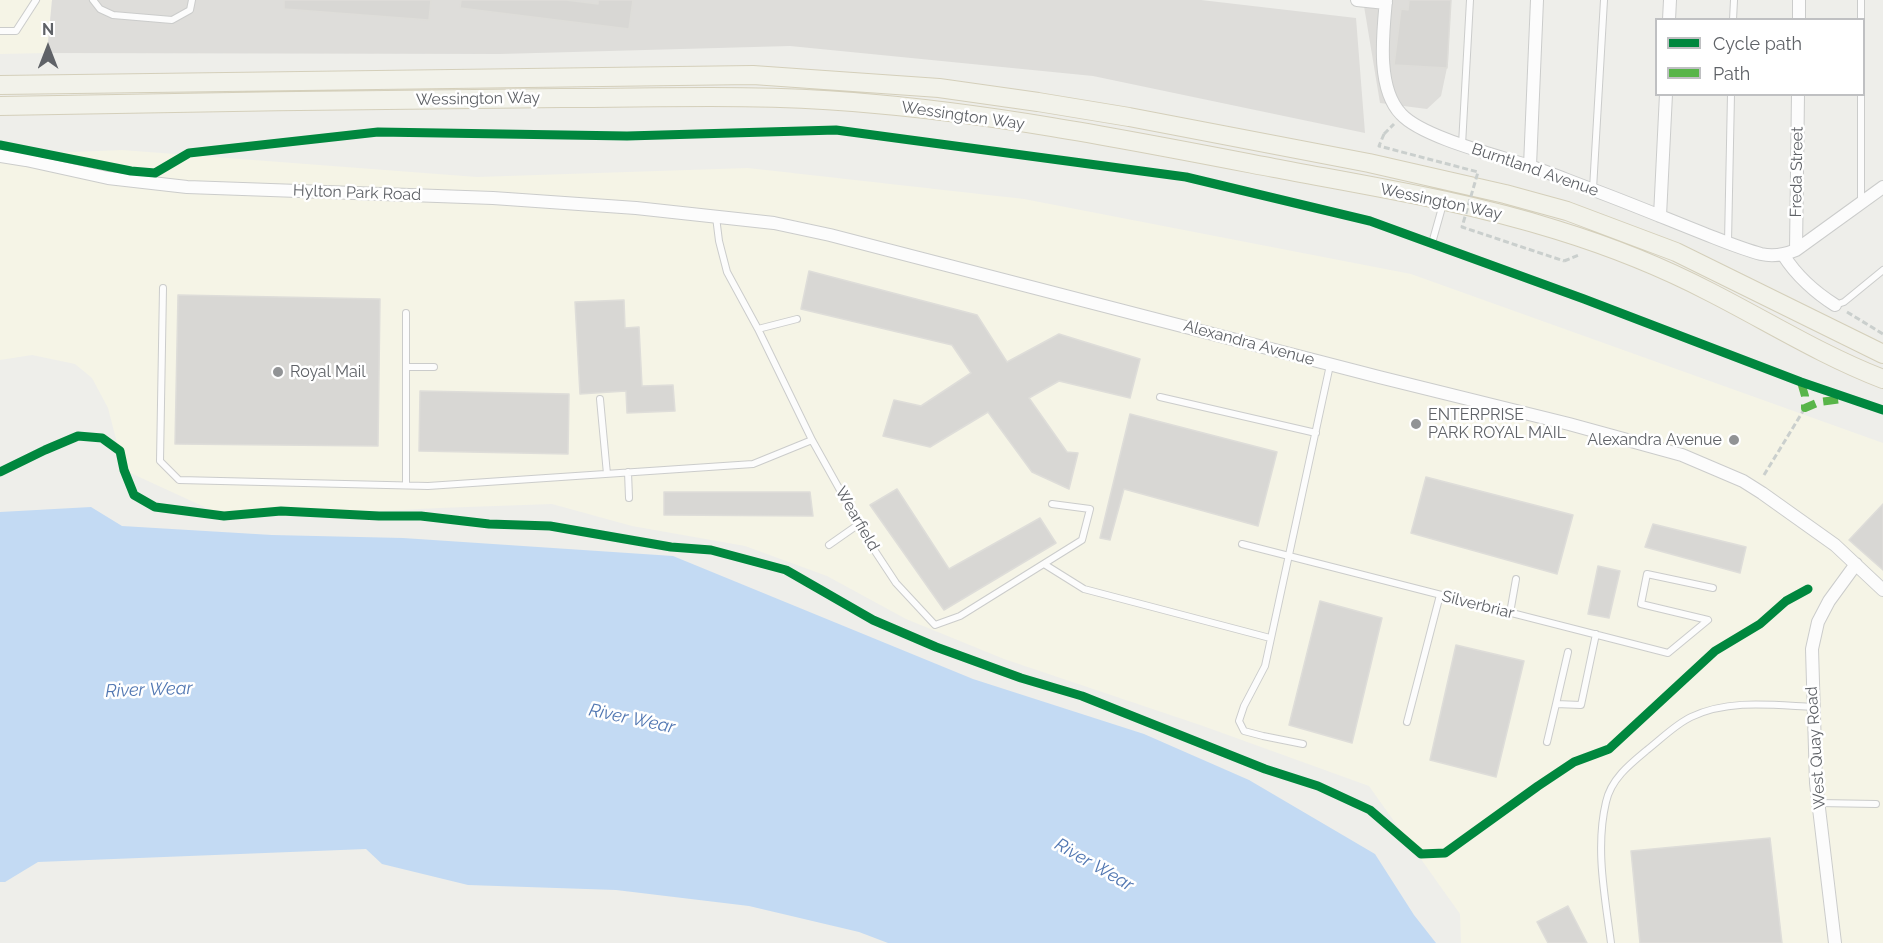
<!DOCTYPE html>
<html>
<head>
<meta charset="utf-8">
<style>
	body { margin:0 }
	#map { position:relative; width:1883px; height:943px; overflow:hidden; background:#eeeeea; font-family:Raleway,sans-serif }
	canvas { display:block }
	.legend { position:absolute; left:1655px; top:18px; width:210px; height:78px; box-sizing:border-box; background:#fff; border:2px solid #bfc0c2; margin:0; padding:8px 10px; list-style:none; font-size:18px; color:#5f6267 }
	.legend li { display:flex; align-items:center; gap:12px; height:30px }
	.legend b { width:30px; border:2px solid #bfc0c2 }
	.north { position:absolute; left:18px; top:18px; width:60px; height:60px; -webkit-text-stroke:4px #fff; paint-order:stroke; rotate:0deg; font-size:16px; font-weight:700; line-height:24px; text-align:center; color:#5f6267 }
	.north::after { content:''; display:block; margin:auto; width:21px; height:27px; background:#5f6267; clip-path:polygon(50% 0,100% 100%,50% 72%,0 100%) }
</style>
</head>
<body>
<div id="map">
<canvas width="1883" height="943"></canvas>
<ul class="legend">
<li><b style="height:8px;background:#00873e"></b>Cycle path</li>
<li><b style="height:8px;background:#58b549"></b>Path</li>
</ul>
<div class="north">N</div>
</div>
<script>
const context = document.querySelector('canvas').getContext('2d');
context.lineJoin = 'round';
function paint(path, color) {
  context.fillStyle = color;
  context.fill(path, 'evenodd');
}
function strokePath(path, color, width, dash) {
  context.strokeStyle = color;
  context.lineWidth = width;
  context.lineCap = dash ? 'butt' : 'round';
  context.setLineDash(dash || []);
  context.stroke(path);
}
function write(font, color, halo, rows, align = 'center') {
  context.font = font + ' Raleway,sans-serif';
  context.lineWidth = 5;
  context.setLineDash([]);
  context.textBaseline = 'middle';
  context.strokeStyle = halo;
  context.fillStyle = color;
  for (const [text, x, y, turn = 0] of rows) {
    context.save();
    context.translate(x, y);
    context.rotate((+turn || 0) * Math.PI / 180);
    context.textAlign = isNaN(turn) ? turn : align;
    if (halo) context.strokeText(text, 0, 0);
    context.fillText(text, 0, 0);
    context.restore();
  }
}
const commercial = new Path2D(`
	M0,0H52L47,53L0,54Z
	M122,150L477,177L748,168L1024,199L1411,274L1883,443V943H1461L1460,914L1369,786L1203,726L1004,659L906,619L827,576L745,546L632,526L552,504L439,508L289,516H224L124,470L108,408L92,378L75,364L32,355L0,360V155Z`);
const industrial = new Path2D(`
	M52,0H1201L1356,18L1365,133L1093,76L790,46L500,54L47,53Z
	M1363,0H1450L1448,63L1441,96L1427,109L1380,103Z`);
const water = new Path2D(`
	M91,507L122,526L272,535L403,538L673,556L973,679L1144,734L1249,780L1375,854L1414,915L1436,943H888L859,932L749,906L616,890L468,885L382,864L366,849L38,862L5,882H0V512Z`);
const building = new Path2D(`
	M284,0H431L429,20L284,9Z
	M461,0H566L598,4V0H633L629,29L460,8Z
	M1409,0H1451L1447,68L1394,65L1401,9L1408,10Z
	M809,271L977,315L1007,362L1059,334L1140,359L1130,398L1059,381L1029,398L1067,452L1078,453L1069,489L1032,472L988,412L930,447L883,436L894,400L921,406L971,373L952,345L801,309Z
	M178,295L380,299L378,446L175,444Z
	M624,300L625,328L639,327L642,386L673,385L675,411L627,413L626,391L580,394L575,302Z
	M420,391L569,394L568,454L419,451Z
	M1130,414L1277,452L1258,526L1124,489L1110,540L1100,538Z
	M1426,477L1573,515L1557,574L1411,533Z
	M897,489L949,569L1040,518L1056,543L944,610L870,505Z
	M664,492H810L813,516L664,515Z
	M1883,504V570L1849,540Z
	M1653,524L1746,547L1740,573L1645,547Z
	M1598,566L1620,571L1609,618L1588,614Z
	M1320,601L1382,618L1352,743L1289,725Z
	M1456,645L1524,661L1496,777L1430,760Z
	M1770,838L1782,943H1640L1631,851Z
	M1568,906L1587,943H1548L1537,922Z`);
const path = new Path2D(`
	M1384,134L1394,124
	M1564,261L1579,255
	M1847,312L1883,334
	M1764,475L1805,408`);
const lane = new Path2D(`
	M93,0L100,9L113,15L172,20L190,10L192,0
	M1733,20L1734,0
	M1861,20V0
	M0,31H16L36,0
	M1462,145L1470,0
	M1593,189L1604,0
	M1861,202V94
	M716,217L719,241L727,272L758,329L812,440L869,542L896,583L935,625L960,616L1082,540L1090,509L1052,504
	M1728,242L1731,94
	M1432,243L1443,204
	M163,288L160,461L179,480L428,486L753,464L812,440
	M1835,305L1844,302L1883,270
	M758,329L797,319
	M406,367H434
	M1160,397L1316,433
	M600,399L607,474
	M628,472L629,498
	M406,485V313
	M1242,544L1668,653L1708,620L1641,604L1647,574L1713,588
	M829,545L859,524
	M1044,564L1084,589L1270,638
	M1510,613L1516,579
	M1568,652L1556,704L1581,705L1596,634
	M1407,722L1440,595
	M1547,742L1556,704
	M1303,744L1263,736L1244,731L1239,721L1244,706L1265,666L1330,365
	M1819,803L1876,804
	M1611,943C1605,897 1595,848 1606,802C1611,779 1630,764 1647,750C1661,739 1676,724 1691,717C1729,699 1772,705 1813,707`);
const street = new Path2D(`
	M1357,0L1386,3
	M1386,0C1383,33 1376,88 1401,114C1422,137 1495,155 1526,165C1548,172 1569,181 1591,189C1629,203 1667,219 1705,234C1723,241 1742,249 1761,254C1774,257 1784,255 1796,250L1883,187
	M1669,20L1670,0
	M1799,20V0
	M0,156L26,160L108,178L187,187L493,198L636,208L774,223L830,235L1379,377L1569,424L1682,455L1743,481L1762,493L1835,545L1883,590
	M1530,166L1537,0
	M1660,216L1666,94
	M1796,250L1798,94
	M1784,256C1796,275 1816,293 1835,305
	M1835,943L1816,783L1812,649L1818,622L1829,601L1856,564`);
const primary = new Path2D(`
	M0,85L753,75L939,88L1038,102L1129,117L1369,163L1505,194L1567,211L1676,252L1883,354
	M0,106C187,103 375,99 562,98C659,98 756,94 853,102C994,113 1134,141 1274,168C1369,186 1465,201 1557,230C1609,246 1662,267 1710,292C1767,321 1823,356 1883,379`);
const pathBridge = new Path2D(`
	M1384,134L1379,146L1478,172L1462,227L1564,261`);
const quiet = new Path2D(`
	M1801,382L1805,396V408L1819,402L1843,399`);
const cycleway = new Path2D(`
	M0,145L131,171L155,173L189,153L378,132L627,136L836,130L1186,177L1370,221L1584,299L1801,382L1883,410
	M0,472L45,450L78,436L102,438L120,451L124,470L134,495L155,507L224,516L281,511L379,516H421L489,524L550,526L671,547L711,550L786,570L873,620L936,647L1021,678L1082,696L1265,769L1318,786L1370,810L1421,854L1445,853L1538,786L1574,762L1609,749L1715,651L1760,624L1786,601L1808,589`);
const markers = [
	[278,372,6,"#919395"],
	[1416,424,6,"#919395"],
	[1734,440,6,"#919395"]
];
const streetNames = [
	["Wessington Way",478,99,-1],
	["Wessington Way",963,116,8],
	["Burntland Avenue",1535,170,19],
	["Freda Street",1797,172,-89],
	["Hylton Park Road",357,193,2],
	["Wessington Way",1441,202,12],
	["Alexandra Avenue",1249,343,15],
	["Wearfield",857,519,60],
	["Silverbriar",1478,605,14],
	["West Quay Road",1816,748,-94]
];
const poiNames = [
	["Royal Mail",290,372],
	["ENTERPRISE",1428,415],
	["PARK ROYAL MAIL",1428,433],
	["Alexandra Avenue",1722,440,"right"]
];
const waterNames = [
	["River Wear",149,690,-2],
	["River Wear",632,719,12],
	["River Wear",1094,865,30]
];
paint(commercial, '#f5f4e6');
paint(industrial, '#deddda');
paint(water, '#c3daf3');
paint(building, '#d8d7d4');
strokePath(building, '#deddd9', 1.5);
strokePath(lane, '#cbcccb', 8);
strokePath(street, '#cbcccb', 14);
strokePath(primary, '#d4cfba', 20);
strokePath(path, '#cacfcd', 3, [6, 3]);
strokePath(lane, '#fcfcfc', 6);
strokePath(street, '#fcfcfc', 12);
strokePath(primary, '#f2f2ea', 18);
strokePath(pathBridge, '#cacfcd', 3, [6, 3]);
strokePath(quiet, '#58b549', 8, [15, 8]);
strokePath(cycleway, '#00873e', 9);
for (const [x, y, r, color] of markers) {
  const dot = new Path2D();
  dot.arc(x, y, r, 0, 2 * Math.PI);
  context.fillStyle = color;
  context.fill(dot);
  strokePath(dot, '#fff', 2);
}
write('16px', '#5f6267', '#fff', streetNames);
write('16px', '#5f6267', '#fff', poiNames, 'left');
write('italic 18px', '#5177b2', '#fff', waterNames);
</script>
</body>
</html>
